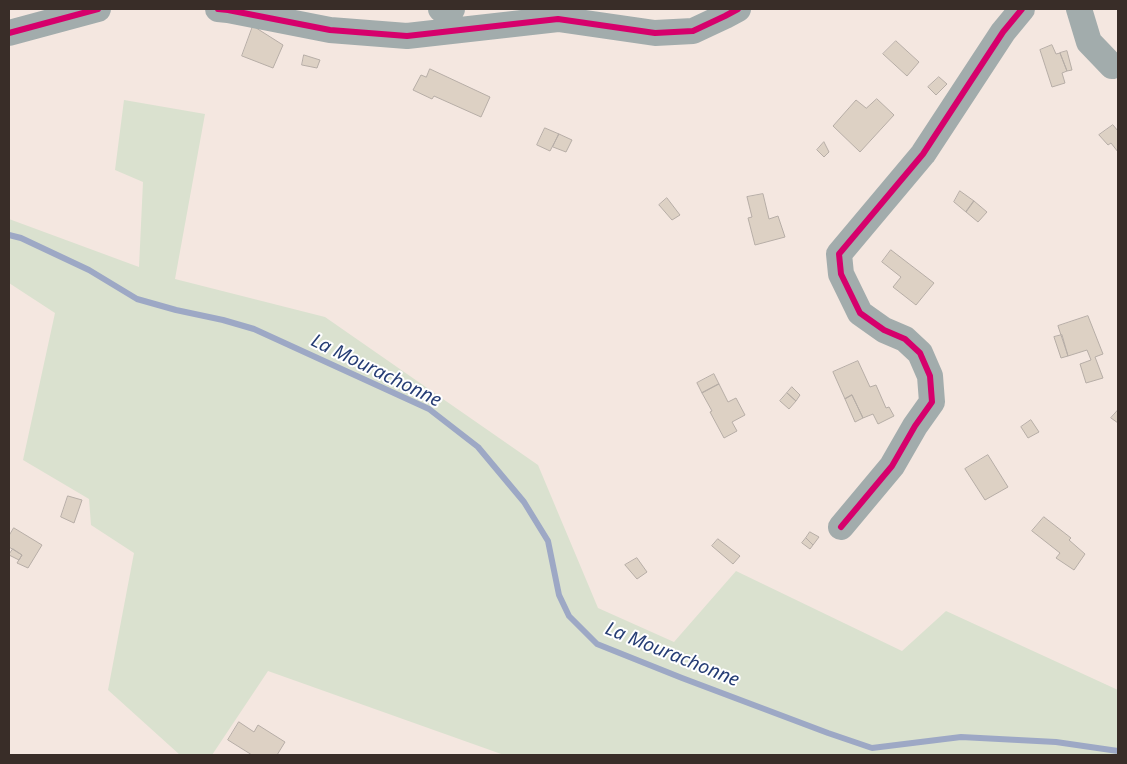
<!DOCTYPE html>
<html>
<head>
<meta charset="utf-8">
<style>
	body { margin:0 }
	#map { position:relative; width:1127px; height:764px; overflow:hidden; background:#f4e7e0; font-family:"Noto Sans",sans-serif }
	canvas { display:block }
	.frame { position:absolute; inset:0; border:10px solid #392d28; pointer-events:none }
</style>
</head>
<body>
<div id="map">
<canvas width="1127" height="764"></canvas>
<div class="frame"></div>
</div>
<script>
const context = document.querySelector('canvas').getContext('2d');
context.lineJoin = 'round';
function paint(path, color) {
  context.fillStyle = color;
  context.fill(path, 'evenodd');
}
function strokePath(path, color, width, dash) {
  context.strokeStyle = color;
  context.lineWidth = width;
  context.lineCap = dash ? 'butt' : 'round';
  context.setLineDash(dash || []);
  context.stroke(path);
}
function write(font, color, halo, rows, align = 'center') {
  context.font = font + ' "Noto Sans",sans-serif';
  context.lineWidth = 4;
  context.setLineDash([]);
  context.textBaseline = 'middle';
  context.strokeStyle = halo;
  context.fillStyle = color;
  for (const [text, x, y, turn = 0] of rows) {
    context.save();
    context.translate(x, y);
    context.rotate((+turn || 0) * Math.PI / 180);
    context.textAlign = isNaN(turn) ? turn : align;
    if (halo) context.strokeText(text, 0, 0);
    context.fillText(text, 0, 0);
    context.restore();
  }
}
const green = new Path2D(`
	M124,100L205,114L175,279L325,317L538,465L598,608L674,642L736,571L902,651L946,611L1118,690V755H504L268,671L212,755H180L108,690L134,553L91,525L89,499L23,460L55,313L9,283V219L139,267L143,182L115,170Z`);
const stream = new Path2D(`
	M9,235L21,238L89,270L137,299L176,310L223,320L254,329L429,409L478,447L524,502L548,541L559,595L569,616L597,644L682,678L828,733L872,748L961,737L1056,742L1118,751`);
const building = new Path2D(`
	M253,26L283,45L273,68L242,56Z
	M896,41L919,62L907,76L883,54Z
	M1052,45L1056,54L1060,53L1067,71L1062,73L1065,83L1052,87L1040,50Z
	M1067,51L1072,70L1067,71L1060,53Z
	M304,55L320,60L317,68L302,65Z
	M430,69L490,97L481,117L434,96L432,99L413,90L421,75L426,77Z
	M939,77L947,84L936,95L928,87Z
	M877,99L894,115L860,152L833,126L856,100L866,108Z
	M1113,125L1118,131V152L1111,143L1108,145L1099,135Z
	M545,128L559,134L550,151L537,145Z
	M559,134L572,140L566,152L553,147Z
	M824,142L829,152L824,157L817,150Z
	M960,191L974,201L966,212L954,202Z
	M763,194L769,219L778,216L785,237L755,245L748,218L752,217L747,197Z
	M667,198L680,215L672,220L659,205Z
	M974,201L987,212L978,222L966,212Z
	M891,250L934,283L916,305L893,287L901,277L882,262Z
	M1088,316L1103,354L1095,357L1103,378L1086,383L1080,364L1091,360L1087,350L1068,356L1058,326Z
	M1062,335L1068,356L1061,358L1054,337Z
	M858,361L870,387L876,385L886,408L889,407L894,416L878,424L873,414L863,418L852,395L845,399L833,372Z
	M714,374L719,384L702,393L697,383Z
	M719,384L728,402L736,398L745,415L732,422L737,431L724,438L710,412L712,411L702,393Z
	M792,387L800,395L796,401L787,393Z
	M787,393L796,401L789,409L780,401Z
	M852,395L863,418L855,422L845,399Z
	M1118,410V423L1111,418Z
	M1031,420L1039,432L1028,438L1021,427Z
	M988,455L1008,487L985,500L965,469Z
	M68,496L82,500L74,523L61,517Z
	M1044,517L1071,538L1069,540L1085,554L1074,570L1056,558L1060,553L1032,531Z
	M14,528L42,545L28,568L17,563L22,555L9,547V536Z
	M810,532L819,537L813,545L806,538Z
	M806,538L813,545L810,549L802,543Z
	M718,539L740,556L733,564L712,546Z
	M13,549L22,555L19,560L9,555Z
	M637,558L647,572L637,579L625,565Z
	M239,722L254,732L258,725L285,742L277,755H252L228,740Z`);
const minor = new Path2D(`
	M218,9L228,10L330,30L407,36L558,19L655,33L693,31L725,16L738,9
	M441,9H452
	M1079,9L1089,42L1112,66
	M9,33L98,9
	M841,527L892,466L915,426L932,402L930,376L920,353L905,339L884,330L860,313L841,274L839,254L923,154L1003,32L1022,9`);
const cycleway = new Path2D(`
	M218,9L228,10L330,30L407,36L558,19L655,33L693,31L725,16L738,9
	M9,33L98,9
	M841,527L892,466L915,426L932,402L930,376L920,353L905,339L884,330L860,313L841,274L839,254L923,154L1003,32L1022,9`);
const waterNames = [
	["La Mourachonne",376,371,26],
	["La Mourachonne",672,655,22]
];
paint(green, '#dae1cf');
strokePath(stream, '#9da8c5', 6);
paint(building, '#ddd1c4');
strokePath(building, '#b6ada6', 1);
strokePath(minor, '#a2acac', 26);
strokePath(cycleway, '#d6006c', 6);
write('italic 19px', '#263d75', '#fff', waterNames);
</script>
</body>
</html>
